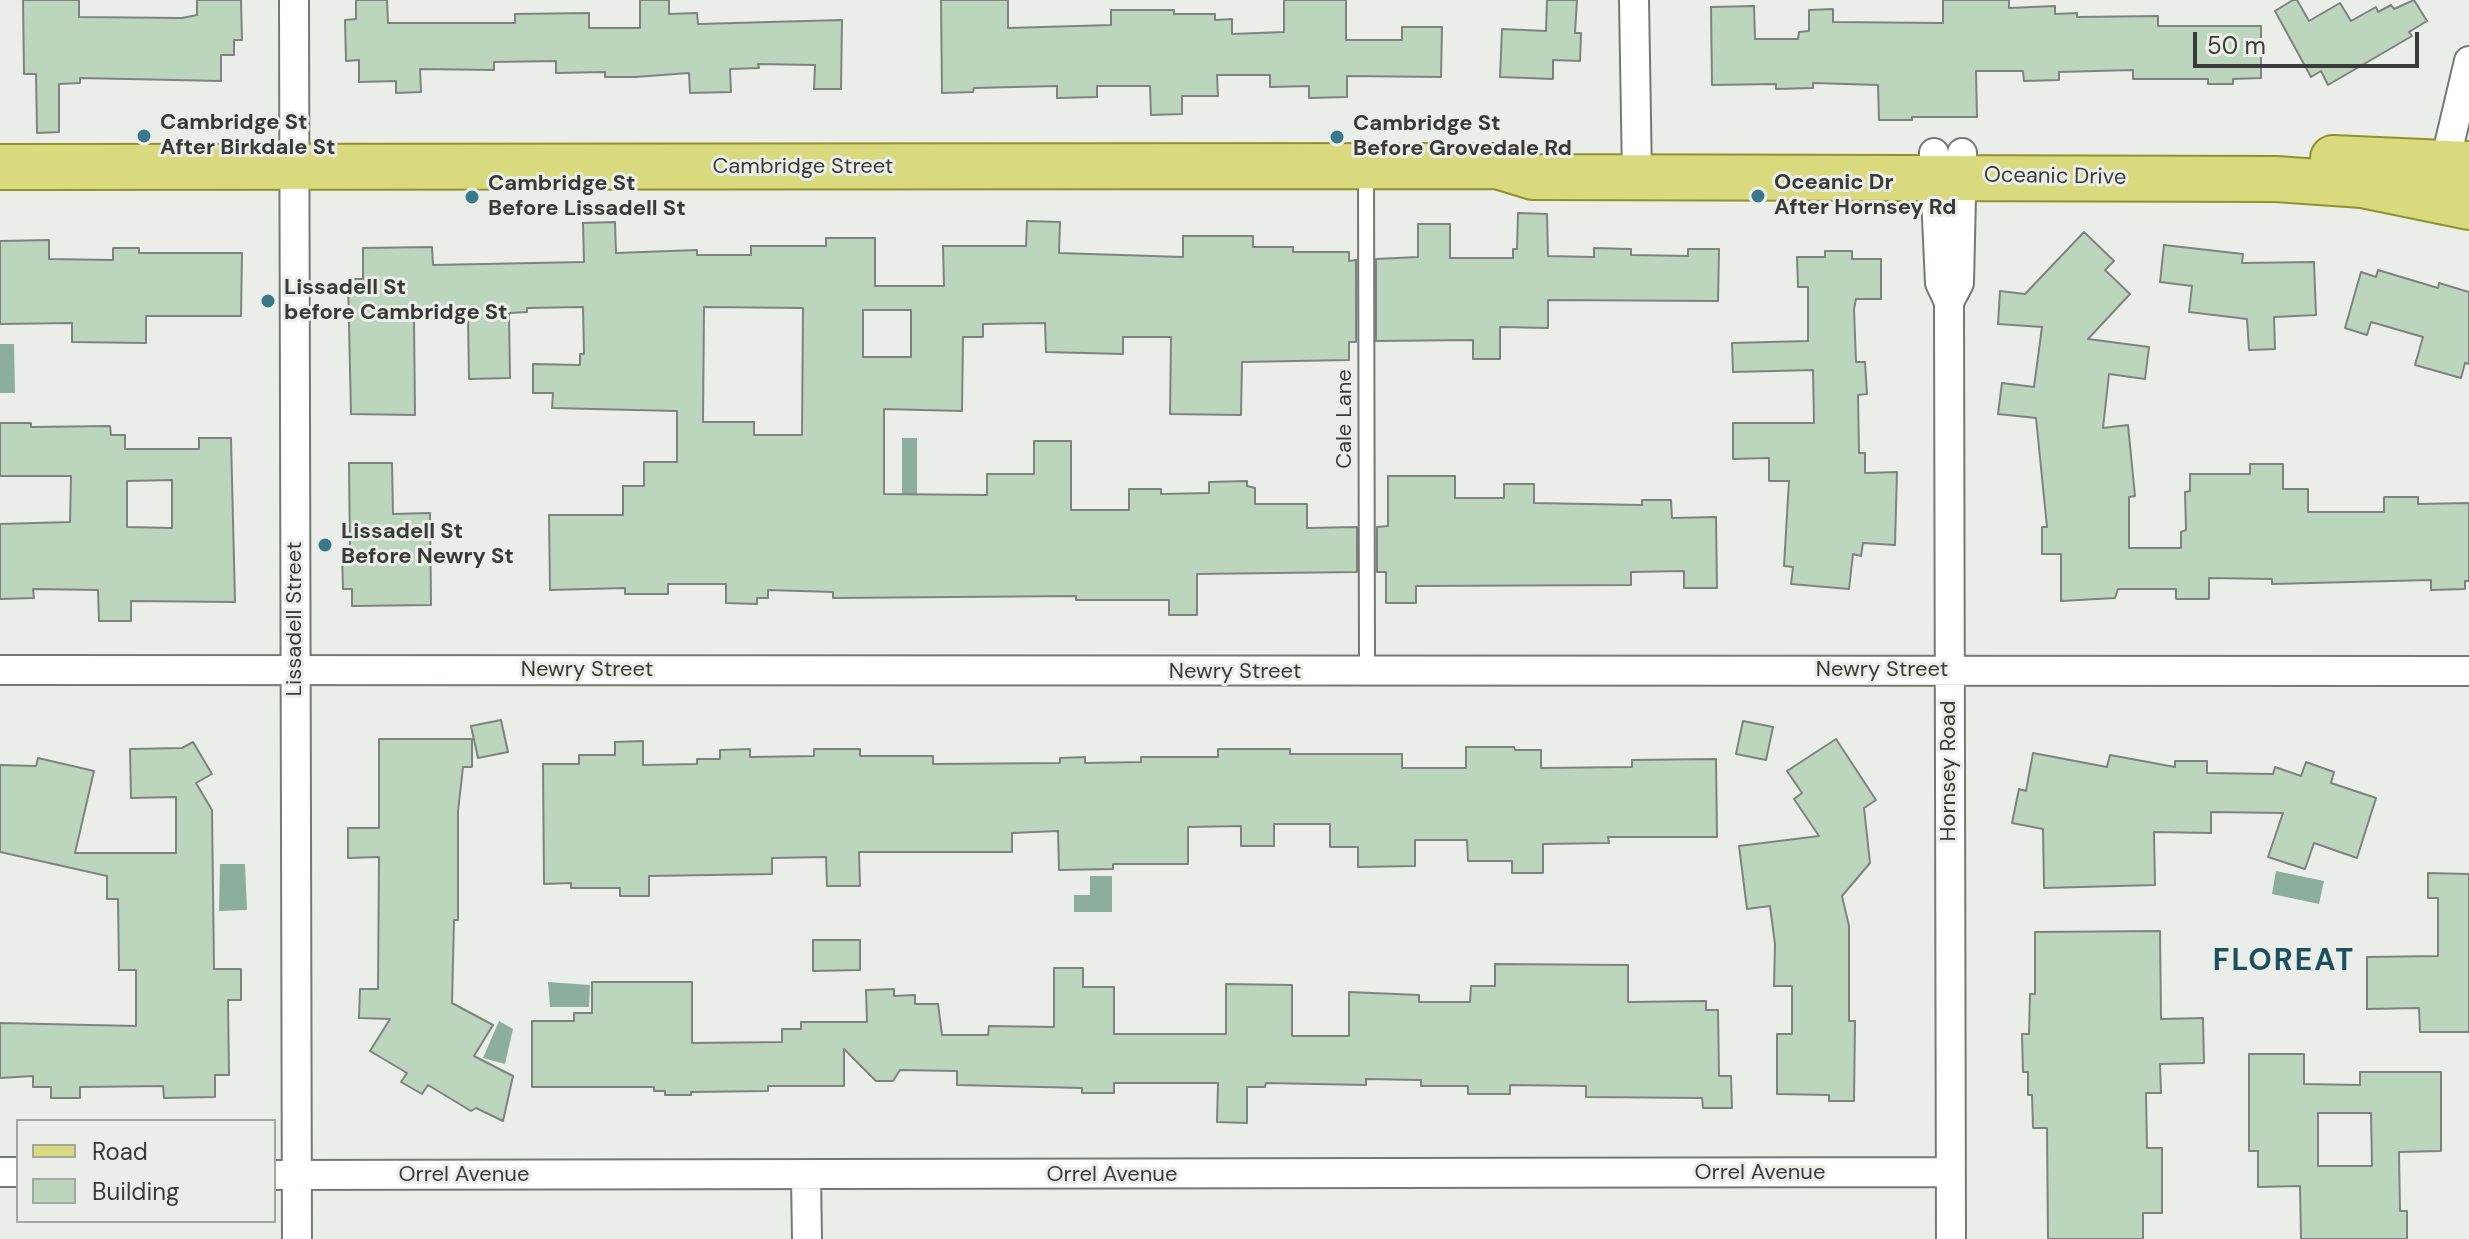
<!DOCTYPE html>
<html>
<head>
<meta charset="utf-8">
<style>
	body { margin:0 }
	#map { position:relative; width:2469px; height:1239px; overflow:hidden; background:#ebeee8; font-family:"DM Sans",sans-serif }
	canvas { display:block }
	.legend { position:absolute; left:16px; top:1119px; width:260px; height:104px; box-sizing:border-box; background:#ebeee8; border:2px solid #a4a6a2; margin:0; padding:10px 14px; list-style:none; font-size:24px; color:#3a3b39 }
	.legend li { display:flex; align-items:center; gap:16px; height:40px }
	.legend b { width:40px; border:2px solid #a4a6a2 }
	.scale { position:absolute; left:2193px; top:32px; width:226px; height:36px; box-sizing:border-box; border:4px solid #3a3b39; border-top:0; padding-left:10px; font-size:24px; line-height:28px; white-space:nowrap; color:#3a3b39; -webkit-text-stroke:6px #ebeee8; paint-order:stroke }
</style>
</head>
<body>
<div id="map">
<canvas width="2469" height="1239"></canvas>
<ul class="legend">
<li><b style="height:10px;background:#d9d97d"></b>Road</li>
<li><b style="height:22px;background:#bbd6bc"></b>Building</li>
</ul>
<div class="scale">50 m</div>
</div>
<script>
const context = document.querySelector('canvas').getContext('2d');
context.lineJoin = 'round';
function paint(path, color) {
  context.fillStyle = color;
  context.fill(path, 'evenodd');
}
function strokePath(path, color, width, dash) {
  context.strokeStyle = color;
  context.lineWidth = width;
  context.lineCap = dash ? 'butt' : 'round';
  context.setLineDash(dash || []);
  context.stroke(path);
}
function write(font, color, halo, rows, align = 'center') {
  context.font = font + ' "DM Sans",sans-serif';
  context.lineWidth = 6;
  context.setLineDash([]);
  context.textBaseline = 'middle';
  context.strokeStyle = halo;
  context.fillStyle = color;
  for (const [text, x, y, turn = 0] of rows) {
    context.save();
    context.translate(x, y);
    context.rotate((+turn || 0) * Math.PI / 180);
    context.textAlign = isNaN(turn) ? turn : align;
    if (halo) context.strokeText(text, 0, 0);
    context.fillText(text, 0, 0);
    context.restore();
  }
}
const water = new Path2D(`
	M0,344H14L15,393H0Z
	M902,438H917V507H902Z
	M220,864H245L247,910L219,911Z
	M2276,871L2324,881L2319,904L2272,894Z
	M1090,876H1112V912H1074V895H1090Z
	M548,982L590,985L589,1007H550Z
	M499,1021L513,1029L505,1064L483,1058Z`);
const building = new Path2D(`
	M23,0H79V17L182,18L197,15V0H241L242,40H234V55H221V81L80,78V83L59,84V132L37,133L36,74H24Z
	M356,0H387L388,23H515V14L589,13V28H640V0H669V14L697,13L698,24L842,20L841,89H814L815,65L758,64L759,68L730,69L731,92L690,93L689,73L635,77H605V72L556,73V61L494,62V70L420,69L421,92L396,93V81L359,82V60L346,61L345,20L356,19Z
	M941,0H1008V28L1111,25V10H1174V14H1215V20L1232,19V34L1284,32V0H1346V40H1402V27H1442L1441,77L1347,76V97L1309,98V86L1270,87V75H1217L1218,96H1182V114L1151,115L1150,86H1097V97L1057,98V86L974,88L973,92L942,93Z
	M1547,0H1577L1575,33H1581L1580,61L1553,60V79L1500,77L1502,29L1546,31Z
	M1943,0H2009V8L2055,6V14L2077,13V17L2158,16V26H2261V78L2233,79V84H2208V79H2133V70L2059,72V80L2024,81L2023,71H1976L1977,117H1912V120H1879L1878,85L1813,83V88L1776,89V84L1712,85L1711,7L1754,6L1755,39H1798L1799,32L1809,31V10L1833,9V22L1943,23Z
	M2293,0H2297L2309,21L2340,3L2351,21L2376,7L2378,12L2391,5L2394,9L2414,0L2427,21L2409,32L2412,36L2328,85L2321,71L2311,77L2275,11Z
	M1518,213L1547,214L1548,256L1594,257V248L1631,249V255L1688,256V249H1719L1718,301L1548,300V328L1500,327V359H1473V340L1376,341V259L1418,257V224H1450V258H1513V249H1517Z
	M1027,221L1060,222L1059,253L1183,257V236H1253V247H1293V252H1349V261L1356,260V342H1349V360L1242,362L1241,415L1170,414L1171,337H1123V354L1046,352L1045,323L983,324V337H963L962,411L884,409V494L987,495V474H1034V441H1071V510H1129V489H1161V494L1209,493V482L1247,481V486L1255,488V504H1307V528L1357,527V572L1197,574V615H1169V600H1076V596L833,598V592L768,590V598H757V604L726,603V584H668V594H625V588L550,590L549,515H623V486H644V462H677V411L552,408L553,393H533V364L580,365V354H584L583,307L527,308V312L509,313L510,378L469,379L468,318L414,319L415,415L351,414L348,279H363V248L432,247L433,265L584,262L583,223L615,222L616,253L697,250V255H751V246H826V238H875V286H944L943,246H1026ZM704,307L803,308L802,435H754V422H703ZM863,310H911V357H863Z
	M2084,232L2114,261L2105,270L2130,294L2088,339L2149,347L2145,379L2109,374L2103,428L2128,425L2135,496L2129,497V548H2181V532L2186,530L2185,492L2190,491V474H2250V464H2283V489H2308V512H2384V497H2418V504L2469,503V581H2465V589L2431,590V580L2272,584V579L2209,578V599H2176V589H2118L2115,598L2061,601V554H2042V527H2047L2036,418L1998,414L2002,383L2034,387L2042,327L1998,324L2000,291L2025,294Z
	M49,240V259L113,260V248H139V253H242L241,316H146V343L72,342V323L0,324V241Z
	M2164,245L2243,254L2242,263L2314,262L2316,315L2274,317L2275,349L2249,350L2247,319L2189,312L2192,286L2160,282Z
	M1825,251H1852V259H1881V299H1856L1854,309L1856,362H1865L1867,394L1858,395L1859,453H1865V473L1897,472L1895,545L1863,543L1861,556L1853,554L1849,589L1791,584L1793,567L1784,566L1789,481H1769V458L1733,459V423H1814L1813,370L1733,372L1732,343L1808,341V287H1798L1797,257H1825Z
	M2378,270L2438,288L2439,283L2469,292V364L2465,363L2461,378L2415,365L2423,337L2371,322L2367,335L2345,328L2361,272L2376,277Z
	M0,423H31V427L110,426L111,435H125V449H199V438H231L235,602L131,601V621H99L98,590L33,589L34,598L0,599V524L70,522L71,476H0ZM172,480V528L127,527V481Z
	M349,463H392L393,514L430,513L431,605L352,606V589H343L342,554H350Z
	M1388,476H1455V498H1504V484H1534V503L1642,505V500H1671L1672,518L1716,517L1717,588H1684V571L1631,572V585L1416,586V603H1386V572H1377V527L1388,526Z
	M501,720L508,752L478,758L471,726Z
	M1743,721L1773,727L1766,760L1736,754Z
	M379,739H472V767H463L458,811V920H454L452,1003L493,1025L474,1056L513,1076L503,1121L476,1108L471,1111L428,1085L422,1094L401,1082L407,1073L370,1051L390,1019L359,1018L360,989H378L379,857L348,858V828H379Z
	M1836,739L1876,800L1864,808L1870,863L1842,896L1849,926V1021H1855L1854,1101H1829V1095L1777,1094V1034H1792V986H1774L1775,944L1770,906L1747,909L1739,846L1819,836L1794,799L1802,793L1787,771Z
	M643,741V765L697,764V759H720V750L750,749V757L814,756V749H860V756H933V764L1060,763V758L1085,757V763L1141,762V757H1218V749H1290V754H1402V768H1466V747H1514L1515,750H1541V768L1632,767V760L1716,759L1717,837H1608L1609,843L1543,844V873H1512V861H1468L1467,840H1415V866L1358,867V847H1330V824H1274V846H1241V826L1188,827V864H1113V869L1059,870L1058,831L1012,833V852H859L860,886H827L826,857L772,858V874L649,876V896H620V888H571V883L544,884L543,764H579V755H615V742Z
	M193,742L212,774L196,783L212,810L214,969H241V1000H228L229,1075H215V1097L164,1098L163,1086L80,1087V1098H51V1087H33V1076L0,1078V1023L136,1026V970H119L118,899H107V876L0,852V765L36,766L38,758L94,771L75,853H176V797L131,798L130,749L182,748Z
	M2033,753L2107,767L2110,755L2175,767V761H2207V773L2273,774L2275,767L2301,776L2306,762L2334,772L2331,783L2376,798L2357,858L2314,843L2305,869L2268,857L2283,813L2211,812V833L2154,832L2155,885L2044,888L2043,829L2012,823L2019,789L2026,791Z
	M2428,873L2469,874V1032H2420L2419,1008L2367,1009V957L2438,956V898H2428Z
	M2160,931L2161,1019L2203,1018L2204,1063L2160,1064L2161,1093H2146L2147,1148H2162V1213H2143V1239H2048L2047,1128H2033L2032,1095H2028V1072H2023L2022,1034H2029L2030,994H2035V932Z
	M813,940H860V970L813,971Z
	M1495,964L1628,965V1002L1706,1001V1010H1718L1719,1076H1731L1732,1108H1703L1702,1098L1586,1097V1086L1510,1085V1094H1468V1086H1421V1080L1366,1079V1085L1266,1083L1265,1087H1247V1123L1217,1122L1218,1083H1114V1093H1082V1088L957,1085V1071L900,1070L893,1081H876L844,1049V1086H768V1091L691,1092V1095H665V1091H654V1087H532V1021H574V1013H592V982H692V1043L782,1042V1029H801V1022H867L866,990L894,989V996L915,995V1004H938L942,1035H988L989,1026L1054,1027V968H1083V987H1114V1034H1226V984L1292,985V1036H1349V992L1419,995V1002H1470L1471,986H1495Z
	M2249,1054H2304V1084L2360,1085V1072H2441V1151L2399,1152L2400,1211H2407V1239H2301L2300,1186L2258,1187V1151H2249ZM2318,1113H2371L2372,1166H2318Z`);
const lane = new Path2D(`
	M1366,172L1367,672`);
const street = new Path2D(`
	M294,0L297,1239
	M1634,0L1637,176
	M1934,153L1940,283L1949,302L1951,1239
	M2441,179L2469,61
	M1949,302L1959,283L1962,153
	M0,670L2469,671
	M0,1172H18
	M274,1175L1950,1172
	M806,1176L807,1239`);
const primary = new Path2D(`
	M2333,158L2469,164
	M0,167L1497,166L1533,177L2276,179L2362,185L2469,207`);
const markers = [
	[144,136,8,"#37798b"],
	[1337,137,8,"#37798b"],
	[1758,196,8,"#37798b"],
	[472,197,8,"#37798b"],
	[268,301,8,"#37798b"],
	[325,545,8,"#37798b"]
];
const poiNames = [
	["Cambridge St",160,123],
	["After Birkdale St",160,148],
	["Cambridge St",1353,124],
	["Before Grovedale Rd",1353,149],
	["Oceanic Dr",1774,183],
	["After Hornsey Rd",1774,208],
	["Cambridge St",488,184],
	["Before Lissadell St",488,209],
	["Lissadell St",284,288],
	["before Cambridge St",284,313],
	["Lissadell St",341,532],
	["Before Newry St",341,557]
];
const streetNames = [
	["Cambridge Street",803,167],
	["Oceanic Drive",2055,177,1],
	["Cale Lane",1345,419,-90],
	["Lissadell Street",295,619,-90],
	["Newry Street",587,670],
	["Newry Street",1882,670],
	["Newry Street",1235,672],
	["Hornsey Road",1949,771,-90],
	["Orrel Avenue",1760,1173],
	["Orrel Avenue",464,1175],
	["Orrel Avenue",1112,1175]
];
const districtNames = [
	["FLOREAT",2284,962]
];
paint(water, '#8bae9d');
paint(building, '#bbd6bc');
strokePath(building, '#7f837f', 2);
strokePath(lane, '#757873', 18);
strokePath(street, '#757873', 32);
strokePath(primary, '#91912d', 48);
strokePath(lane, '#fff', 14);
strokePath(street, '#fff', 28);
strokePath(primary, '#d9d97d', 44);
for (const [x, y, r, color] of markers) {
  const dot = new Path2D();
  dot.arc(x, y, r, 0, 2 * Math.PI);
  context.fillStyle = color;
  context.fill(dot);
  strokePath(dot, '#ebeee8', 3);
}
write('bold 22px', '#3a3b39', '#ebeee8', poiNames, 'left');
write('22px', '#3a3b39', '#ebeee8', streetNames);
context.letterSpacing = '2px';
write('bold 30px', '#1b515f', '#ebeee8', districtNames);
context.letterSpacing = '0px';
</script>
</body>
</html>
